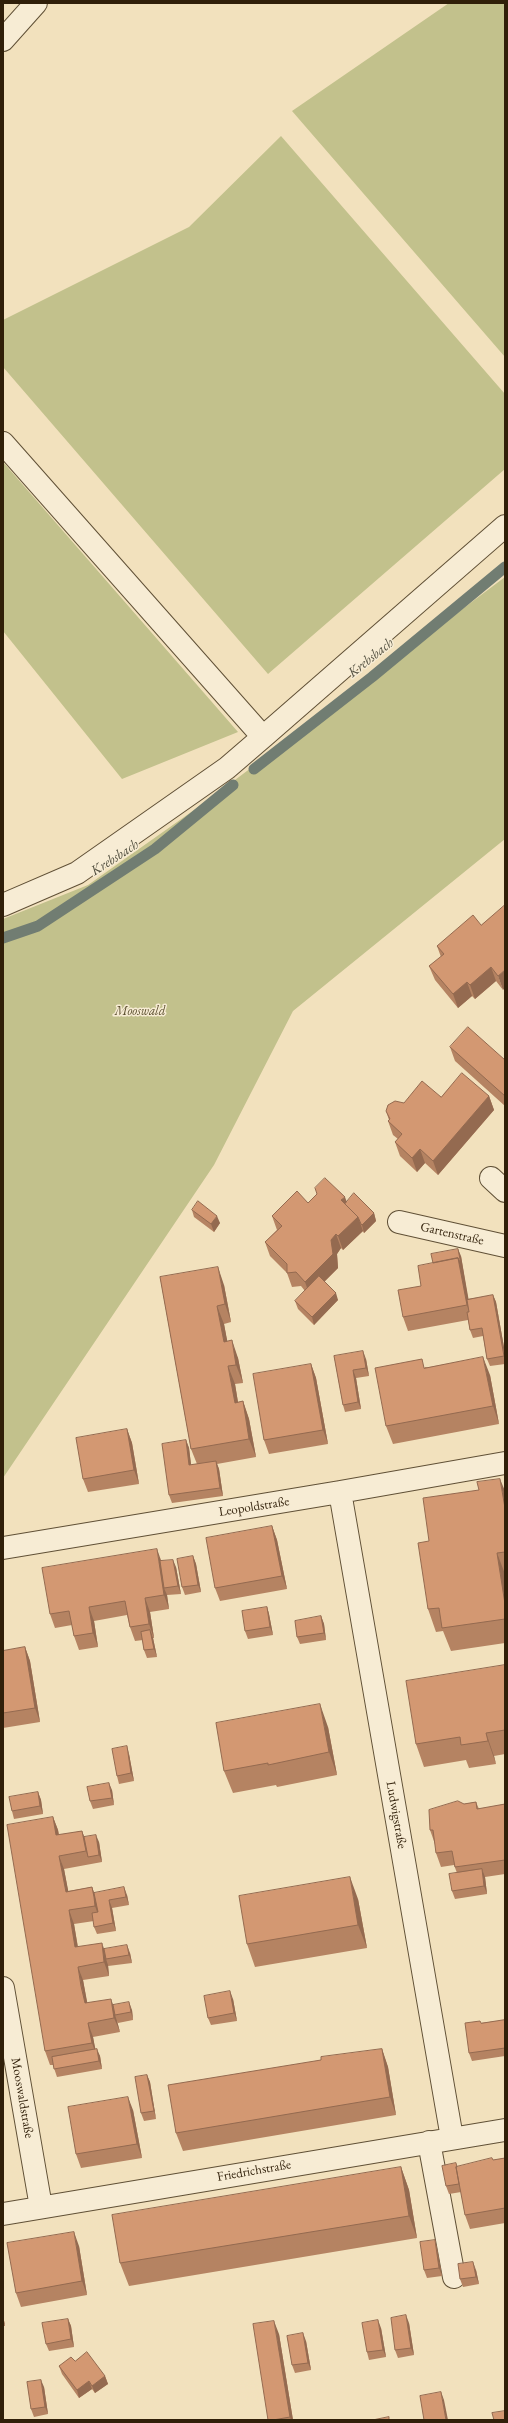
<!DOCTYPE html>
<html>
<head>
<meta charset="utf-8">
<style>
	body { margin:0 }
	#map { position:relative; width:508px; height:2423px; overflow:hidden; background:#f2e1bd; font-family:"EB Garamond",serif }
	canvas { display:block }
	.frame { position:absolute; inset:0; border:4px solid #301f09; pointer-events:none }
</style>
</head>
<body>
<div id="map">
<canvas width="508" height="2423"></canvas>
<div class="frame"></div>
</div>
<script>
const context = document.querySelector('canvas').getContext('2d');
context.lineJoin = 'round';
function paint(path, color) {
  context.fillStyle = color;
  context.fill(path, 'evenodd');
}
function strokePath(path, color, width, dash) {
  context.strokeStyle = color;
  context.lineWidth = width;
  context.lineCap = dash ? 'butt' : 'round';
  context.setLineDash(dash || []);
  context.stroke(path);
}
function write(font, color, halo, rows, align = 'center') {
  context.font = font + ' "EB Garamond",serif';
  context.lineWidth = 3;
  context.setLineDash([]);
  context.textBaseline = 'middle';
  context.strokeStyle = halo;
  context.fillStyle = color;
  for (const [text, x, y, turn = 0] of rows) {
    context.save();
    context.translate(x, y);
    context.rotate((+turn || 0) * Math.PI / 180);
    context.textAlign = isNaN(turn) ? turn : align;
    if (halo) context.strokeText(text, 0, 0);
    context.fillText(text, 0, 0);
    context.restore();
  }
}
const green = new Path2D(`
	M449,3H505V357L292,111Z
	M281,136L505,394V469L268,674L3,367V320L189,227Z
	M3,462L238,732L122,779L3,631Z
	M505,577V839L293,1011L214,1165L3,1478V919L88,885L211,798Z`);
const stream = new Path2D(`
	M254,769L372,677L505,567
	M3,938L38,926L155,849L233,785`);
const minor = new Path2D(`
	M3,40L36,3
	M3,443L263,737L227,768L77,873L3,905
	M263,737L505,526
	M491,1178L505,1191
	M399,1222L505,1246
	M340,1492L452,2138
	M3,1548L340,1492L505,1463
	M3,1988L41,2207
	M429,2142L454,2277
	M3,2214L505,2130`);
const wall = new Path2D(`
	M481,925L503,990L496,981L475,999L472,996L458,1008L435,980L429,966L441,957L437,946Z
	M450,1047L505,1060V1106L455,1061Z
	M489,1096L494,1110L438,1175L425,1163L417,1172L400,1156L395,1142L398,1139L393,1135L388,1121L389,1120L386,1111L404,1103L441,1097Z
	M308,1203H346L374,1213L376,1221L364,1233L363,1231L343,1250L341,1248L337,1254L338,1268L324,1282L338,1300L314,1325L298,1309L295,1301L305,1291L301,1286L292,1287L287,1273L270,1256L265,1242L277,1230L272,1216Z
	M192,1210L220,1223L214,1232L194,1217Z
	M461,1256L468,1299L493,1295L496,1302L505,1353V1364L490,1366L487,1359L483,1336L473,1338L470,1330L468,1320L408,1331L403,1317L421,1286L433,1263Z
	M160,1277L224,1285L231,1322L224,1324L227,1341L238,1358L243,1383L235,1384L238,1402L243,1401L249,1419L256,1457L217,1464L219,1469L223,1496L172,1503L169,1495L186,1440L189,1448L191,1465L197,1464L191,1449Z
	M334,1356L366,1359L369,1376L356,1378L361,1409L345,1412L343,1405Z
	M311,1364L316,1378L328,1444L269,1454L264,1440Z
	M425,1367L490,1375L499,1424L393,1444L386,1426Z
	M127,1429L132,1443L139,1484L88,1492L83,1479Z
	M505,1491V1643L451,1651L443,1631L436,1632L428,1609L429,1541Z
	M272,1526L277,1540L287,1589L220,1601L215,1588Z
	M193,1556L196,1564L201,1592L185,1595L182,1587Z
	M161,1561L176,1567L181,1594L167,1595L169,1609L150,1612L154,1638H153L157,1657L147,1658L144,1650L143,1640L135,1641L130,1627L127,1615L94,1621L98,1647L79,1650L74,1636L72,1625L55,1628L50,1614Z
	M267,1607L269,1614L273,1635L248,1639L245,1631Z
	M321,1616L324,1624L326,1640L300,1644L297,1637Z
	M25,1647L30,1661L40,1722L3,1728V1651Z
	M505,1665V1754L494,1756L496,1764L469,1768L466,1760L424,1767L416,1744Z
	M328,1727L337,1775L277,1787L276,1785L233,1793L224,1771Z
	M129,1754L134,1781L119,1784L117,1776Z
	M112,1790L114,1805L93,1809L90,1801Z
	M38,1792L41,1800L43,1814L14,1819L12,1811Z
	M476,1802L479,1809L505,1804V1874L485,1877L487,1894L455,1899L452,1891L457,1873L454,1865L441,1867L436,1853L435,1844L430,1830L464,1804Z
	M53,1817L58,1830L59,1835L82,1831L84,1837L99,1842L102,1862L64,1869L68,1891L92,1887L94,1893L127,1895L129,1905L112,1908L116,1931L97,1934L94,1927V1921L74,1924L78,1947L104,1949L130,1953L132,1963L108,1966V1965L109,1976L83,1980L87,2003L113,2005L132,2010L133,2020L118,2023L117,2021L120,2032L93,2037L95,2049L100,2056L102,2069L57,2077L53,2065H50L45,2051Z
	M358,1899L367,1948L255,1967L247,1944Z
	M233,1999L237,2021L211,2025L208,2018Z
	M505,2020V2056L472,2061L469,2053L481,2023Z
	M382,2049L388,2067L396,2115L183,2151L176,2133L321,2060Z
	M147,2075L150,2082L156,2119L144,2121L141,2113Z
	M133,2110L142,2158L81,2168L76,2154Z
	M505,2158V2223L470,2229L465,2215L461,2192L449,2194L446,2186L457,2167Z
	M401,2167L409,2190L417,2238L129,2286L120,2263Z
	M435,2240L437,2248L442,2276L427,2278L424,2270Z
	M79,2246L87,2295L21,2307L16,2293Z
	M476,2270L479,2284L463,2287L460,2279Z
	M3,2315L5,2326H3Z
	M68,2319L71,2326L74,2347L49,2351L46,2344Z
	M409,2323L414,2355L398,2358L395,2350Z
	M381,2328L386,2357L369,2360L367,2352Z
	M279,2334L293,2420H268Z
	M306,2341L311,2370L295,2373L292,2365Z
	M75,2361L105,2376L108,2384L95,2393L92,2389L79,2398L62,2374L59,2366Z
	M44,2387L48,2414L34,2417L31,2409Z`);
const shadedWall = new Path2D(`
	M491,967L496,981L475,999L470,985Z
	M505,970V988L503,990L498,976Z
	M467,982L472,996L458,1008L453,994Z
	M489,1096L494,1110L438,1175L433,1161Z
	M420,1149L425,1163L417,1172L412,1158Z
	M345,1197L350,1211L341,1200Z
	M374,1213L376,1221L364,1233L362,1225Z
	M217,1216L220,1223L214,1232L211,1224Z
	M358,1217L363,1231L343,1250L338,1236Z
	M336,1234L341,1248L337,1254L338,1268L310,1296L305,1282L331,1240Z
	M458,1249L461,1256L472,1319L467,1305L458,1258Z
	M218,1267L224,1285L231,1322L225,1304Z
	M336,1293L338,1300L314,1325L312,1317Z
	M493,1295L496,1302L505,1353V1358Z
	M217,1306L224,1324L231,1360L224,1342Z
	M232,1340L238,1358L243,1383L236,1365Z
	M363,1351L366,1359L369,1376L366,1368Z
	M483,1357L490,1375L499,1424L493,1406Z
	M311,1364L316,1378L328,1444L323,1430Z
	M228,1366L235,1384L241,1421L235,1403Z
	M353,1370L356,1378L361,1409L358,1402Z
	M243,1401L249,1419L256,1457L249,1439Z
	M127,1429L132,1443L139,1484L134,1470Z
	M186,1440L189,1448L192,1472L189,1465Z
	M216,1461L219,1469L223,1496L220,1488Z
	M500,1479L505,1491V1508Z
	M272,1526L277,1540L287,1589L282,1576Z
	M157,1549L162,1563L164,1588L167,1595L169,1609L164,1595Z
	M497,1553L505,1574V1604Z
	M193,1556L196,1564L201,1592L198,1585Z
	M173,1560L176,1567L181,1594L178,1586Z
	M145,1598L150,1612L154,1638L149,1624Z
	M89,1607L94,1621L98,1647L93,1633Z
	M267,1607L269,1614L273,1635L270,1627Z
	M321,1616L324,1624L326,1640L324,1633Z
	M150,1630L153,1638L157,1657L154,1649Z
	M25,1647L30,1661L40,1722L35,1708Z
	M320,1704L328,1727L337,1775L329,1752Z
	M486,1733L494,1756L496,1764L488,1741Z
	M127,1746L129,1754L134,1781L131,1773Z
	M109,1783L112,1790L114,1805L112,1798Z
	M38,1792L41,1800L43,1814L40,1806Z
	M53,1817L58,1830L61,1849L56,1835Z
	M82,1831L87,1844L88,1857L86,1851Z
	M96,1835L99,1842L102,1862L99,1855Z
	M59,1856L64,1869L71,1905L66,1892Z
	M482,1869L485,1877L487,1894L484,1886Z
	M350,1877L358,1899L367,1948L358,1925Z
	M92,1887L97,1901L100,1920L95,1906Z
	M124,1887L127,1895L129,1905L126,1897Z
	M109,1900L112,1908L116,1931L113,1923Z
	M69,1910L74,1924L80,1961L75,1947Z
	M102,1943L107,1957L106,1959L108,1965L109,1976L104,1962Z
	M127,1945L130,1953L132,1963L129,1955Z
	M78,1967L83,1980L90,2017L85,2003Z
	M230,1991L233,1999L237,2021L234,2013Z
	M111,1999L116,2013L115,2015L117,2021L120,2032L114,2018Z
	M129,2002L132,2010L133,2020L131,2012Z
	M88,2023L93,2037L97,2057L92,2043Z
	M97,2049L100,2056L102,2069L99,2061Z
	M382,2049L388,2067L396,2115L390,2097Z
	M147,2075L150,2082L156,2119L154,2111Z
	M128,2097L133,2110L142,2158L137,2144Z
	M401,2167L409,2190L417,2238L409,2216Z
	M74,2232L79,2246L87,2295L82,2281Z
	M435,2240L437,2248L442,2276L439,2268Z
	M473,2262L476,2270L479,2284L476,2277Z
	M3,2315L5,2326L3,2321Z
	M406,2315L409,2323L414,2355L411,2348Z
	M68,2319L71,2326L74,2347L71,2339Z
	M378,2320L381,2328L386,2357L383,2350Z
	M274,2321L279,2334L293,2420H291L290,2417Z
	M303,2333L306,2341L311,2370L308,2363Z
	M105,2376L108,2384L95,2393L92,2386Z
	M41,2380L44,2387L48,2414L45,2407Z
	M89,2381L92,2389L79,2398L77,2390Z
	M441,2392L444,2400L448,2420H446Z`);
const building = new Path2D(`
	M505,905V970L498,976L491,967L470,985L467,982L453,994L429,966L444,954L437,946L473,915L481,925Z
	M468,1027L505,1060V1096L450,1047Z
	M462,1073L489,1096L433,1161L420,1149L412,1158L395,1142L402,1134L388,1121L390,1119L386,1111L388,1105L395,1101L404,1103L422,1081L441,1097Z
	M325,1178L345,1197L341,1200L358,1217L338,1236L336,1234L331,1240L333,1254L305,1282L296,1272L287,1273V1264L265,1242L282,1226L272,1216L297,1191L308,1203L317,1194L315,1188Z
	M354,1193L374,1213L362,1225L361,1224L358,1217L345,1204Z
	M198,1201L217,1216L211,1224L192,1210Z
	M458,1249L461,1264L458,1258L433,1263L431,1254Z
	M458,1258L467,1305L403,1317L398,1290L421,1286L418,1266Z
	M218,1267L225,1304L217,1306L224,1342L232,1340L236,1365L228,1366L235,1403L243,1401L249,1439L191,1449L160,1277Z
	M319,1276L336,1293L312,1317L295,1301Z
	M493,1295L504,1356L487,1359L482,1328L470,1330L467,1312H469L467,1300Z
	M363,1351L366,1368L353,1370L358,1402L343,1405L334,1356Z
	M483,1357L493,1406L386,1426L375,1368L422,1359L424,1368Z
	M311,1364L323,1430L264,1440L253,1374Z
	M127,1429L134,1470L83,1479L76,1438Z
	M186,1440L189,1465L216,1461L220,1488L169,1495L162,1444Z
	M500,1479L505,1508V1552L497,1553L505,1604V1619L442,1628L439,1608L428,1609L418,1543L429,1541L423,1498L479,1490L477,1482Z
	M272,1526L282,1576L215,1588L206,1538Z
	M157,1549L164,1595L145,1598L149,1624L130,1627L125,1601L89,1607L93,1633L74,1636L69,1611L50,1614L42,1568Z
	M193,1556L198,1585L182,1587L177,1559Z
	M173,1560L178,1586L164,1588L160,1561Z
	M267,1607L270,1627L245,1631L242,1611Z
	M321,1616L324,1633L297,1637L295,1621Z
	M150,1630L154,1649L144,1650L141,1632Z
	M25,1647L35,1708L3,1713V1651Z
	M505,1665V1730L486,1733L488,1741L461,1745L460,1737L416,1744L406,1681Z
	M320,1704L329,1752L268,1765V1763L224,1771L216,1723Z
	M127,1746L131,1773L117,1776L112,1749Z
	M109,1783L112,1798L90,1801L87,1787Z
	M38,1792L40,1806L12,1811L9,1797Z
	M458,1801L464,1804L476,1802L477,1809L505,1804V1860L455,1867L452,1851L436,1853L433,1830H430L429,1810Z
	M53,1817L56,1835L82,1831L86,1851L59,1856L66,1892L92,1887L94,1897L95,1906L69,1910L75,1947L102,1943L104,1962L78,1967L81,1986L85,2003L111,1999L114,2018L88,2023L92,2043L45,2051L7,1825Z
	M96,1835L99,1855L88,1857L84,1837Z
	M482,1869L484,1886L452,1891L449,1874Z
	M350,1877L358,1925L247,1944L239,1896Z
	M124,1887L126,1897L109,1900L113,1923L94,1927L92,1913L98,1912L94,1893Z
	M127,1945L129,1955L106,1959L104,1949Z
	M230,1991L234,2013L208,2018L204,1996Z
	M129,2002L131,2012L115,2015L113,2005Z
	M505,2020V2048L469,2053L465,2023L480,2021L481,2023Z
	M97,2049L99,2061L54,2069L52,2057Z
	M382,2049L390,2097L176,2133L168,2085L321,2060V2057Z
	M147,2075L154,2111L141,2113L135,2077Z
	M128,2097L137,2144L76,2154L68,2107Z
	M492,2158L493,2160L505,2158V2208L465,2215L456,2167Z
	M456,2163L457,2167H456L459,2184L446,2186L442,2166Z
	M401,2167L409,2216L120,2263L112,2215Z
	M74,2232L82,2281L16,2293L7,2243Z
	M435,2240L439,2268L424,2270L420,2242Z
	M473,2262L476,2277L460,2279L458,2264Z
	M406,2315L411,2348L395,2350L391,2318Z
	M68,2319L71,2339L46,2344L42,2323Z
	M378,2320L383,2350L367,2352L362,2323Z
	M274,2321L290,2417L273,2420H268L253,2324Z
	M303,2333L308,2363L292,2365L287,2336Z
	M87,2352L105,2376L92,2386L89,2381L77,2390L59,2366L71,2357L75,2361Z
	M41,2380L45,2407L31,2409L27,2382Z
	M441,2392L446,2420H424L420,2396Z
	M505,2411V2420H494L492,2413Z
	M389,2417V2420H373Z`);
const parkNames = [
	["Mooswald",140,1011]
];
const streetNames = [
	["Gartenstraße",452,1234,13],
	["Leopoldstraße",254,1507,-9],
	["Ludwigstraße",396,1815,80],
	["Mooswaldstraße",22,2098,80],
	["Friedrichstraße",254,2171,-10]
];
const waterNames = [
	["Krebsbach",371,658,-39],
	["Krebsbach",115,858,-33]
];
paint(green, '#c2c18c');
strokePath(stream, '#717d72', 11);
strokePath(minor, '#605036', 24);
strokePath(minor, '#f7ecd4', 22);
paint(wall, '#b58362');
paint(shadedWall, '#946a50');
paint(building, '#d39872');
strokePath(building, '#946a50', 1);
write('italic 13px', '#5c5030', '#f7ecd4', parkNames);
write('13px', '#301f09', '#f7ecd4', streetNames);
write('italic 14px', '#514e3e', '#f7ecd4', waterNames);
</script>
</body>
</html>
